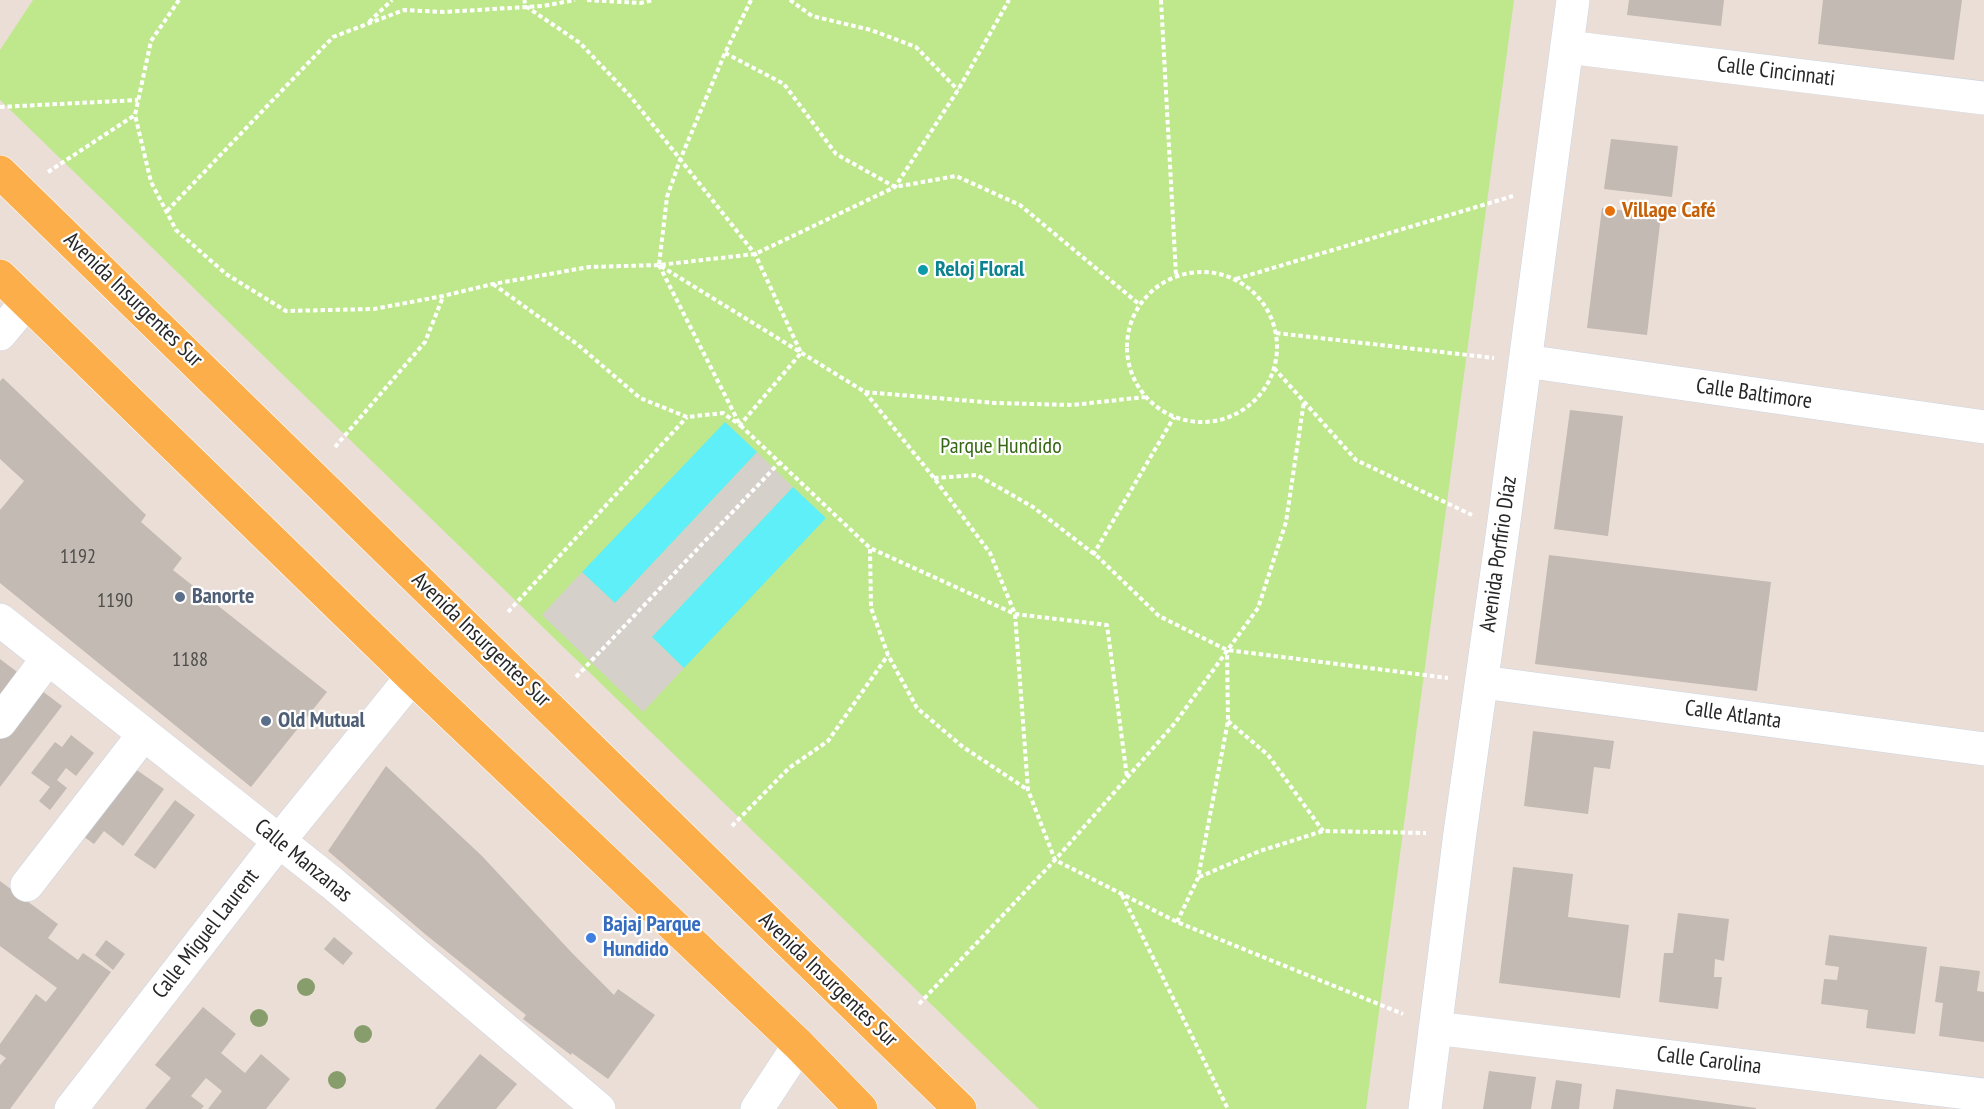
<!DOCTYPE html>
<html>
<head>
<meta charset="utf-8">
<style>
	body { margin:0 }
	canvas { display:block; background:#ebded7 }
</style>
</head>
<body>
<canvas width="1984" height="1109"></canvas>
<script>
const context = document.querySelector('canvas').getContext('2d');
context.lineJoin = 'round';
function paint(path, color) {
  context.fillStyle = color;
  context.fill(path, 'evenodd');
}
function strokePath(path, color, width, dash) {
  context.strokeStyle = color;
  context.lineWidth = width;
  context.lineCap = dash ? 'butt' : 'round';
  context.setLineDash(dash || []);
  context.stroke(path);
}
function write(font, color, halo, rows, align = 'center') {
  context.font = font + ' "PT Sans Narrow",sans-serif';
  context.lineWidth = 4.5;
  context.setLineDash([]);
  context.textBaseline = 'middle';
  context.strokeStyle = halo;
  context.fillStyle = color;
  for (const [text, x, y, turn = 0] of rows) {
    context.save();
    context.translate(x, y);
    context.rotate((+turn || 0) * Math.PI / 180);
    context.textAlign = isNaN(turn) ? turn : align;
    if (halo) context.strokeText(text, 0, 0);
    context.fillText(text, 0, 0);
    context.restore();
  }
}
const green = new Path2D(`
	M33,0H1514L1366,1109H1039L0,100V50Z`);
const plaza = new Path2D(`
	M757,452L793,487L652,637L684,668L643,712L542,615L582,572L615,603Z`);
const water = new Path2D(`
	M725,422L757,452L615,603L582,572Z
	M793,487L826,518L684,668L652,637Z`);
const building = new Path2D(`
	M1629,0H1724L1721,26L1627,15Z
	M1823,0H1962L1954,60L1818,44Z
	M1611,139L1678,146L1672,197L1604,189Z
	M1602,208L1661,215L1647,335L1587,328Z
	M3,378L146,515L141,522L182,558L173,570L327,692L251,787L0,583V510L24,481L0,459V381Z
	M1570,410L1623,416L1608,536L1554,529Z
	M1549,555L1771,582L1757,691L1535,664Z
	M0,659L62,706L0,787Z
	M1533,731L1614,741L1610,769L1594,767L1588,814L1524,806Z
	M71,735L94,753L76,776L66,768L57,780L67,788L50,810L39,801L50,787L31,773L55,742L62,747Z
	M131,766L164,789L123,846L104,831L94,844L80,834Z
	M386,766L482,856L572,953L614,995L618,989L655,1015L608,1079L572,1053L571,1055L523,1019L526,1015L425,934L328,851Z
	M175,800L195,815L155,869L134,855Z
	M1513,867L1573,874L1568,917L1629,925L1620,998L1499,983Z
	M0,881L58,924L48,938L78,960L83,953L111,972L10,1109H0V1065L6,1058L0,1054V1044L36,994L46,1002L57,988L0,946Z
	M1678,913L1729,919L1724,961L1715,959L1714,977H1722L1718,1009L1659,1002L1664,953H1673Z
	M1829,935L1927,947L1915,1034L1866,1028L1868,1010L1821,1004L1824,979L1837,980L1839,967L1825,965Z
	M334,937L353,953L343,965L324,949Z
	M106,940L125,954L113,970L95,955Z
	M1940,966L1980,971L1977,991L1984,992V1042L1939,1036L1943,1003L1935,1002Z
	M203,1007L236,1034L221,1053L245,1073L261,1054L290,1079L266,1109H208L222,1091L206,1078L191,1096L204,1106L201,1109H145L171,1078L155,1065Z
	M480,1054L517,1084L496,1109H435Z
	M1489,1071L1536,1077L1531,1109H1483Z
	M1556,1080L1582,1084L1579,1109H1551Z
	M1616,1089L1756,1108V1109H1613Z`);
const path = new Path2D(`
	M179,0L151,41L135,115L151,182L176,230L226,274L286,311L374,309L443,296L493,284L589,267L659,265L755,254L895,187L958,90L1009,0
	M587,0L640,3L654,0
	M751,0L725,53L680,160L667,197L659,265L865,392L934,478L990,553L1015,614L1028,790L1055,860L1177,922L1403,1014
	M790,0L812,16L871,30L916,47L958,90
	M1161,0L1176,275
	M369,22L392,0
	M725,53L784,84L836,154L895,187L956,176L1020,205L1139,304
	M0,107L138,100
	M48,172L135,115
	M167,211L333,37L404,10L444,12L543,6L575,0
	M659,265L740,425L870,548L1015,614L1107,625L1127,777
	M1127 347a75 75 0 1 1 150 0a75 75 0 1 1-150 0Z
	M1236,279L1513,196
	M493,284L577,344L640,398L687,417L723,413L740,425L801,353L755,254L631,97L580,43L527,7L524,0
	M1276,333L1494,358
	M1274,368L1356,460L1472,515
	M865,392L995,403L1072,405L1145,397
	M335,447L425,342L443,297
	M934,478L977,475L1033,507L1098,557L1159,616L1227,650L1448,678
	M870,549L871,608L888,655L917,708L963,747L1028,790
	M1093,555L1174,417
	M508,612L687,417
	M576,677L779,463
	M1228,721L1268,755L1323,831
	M732,826L789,768L828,741L888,655
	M1199,877L1260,851L1323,831L1426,833
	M1122,895L1228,1109
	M1177,922L1198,878L1228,721L1227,650
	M919,1004L1055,860L1175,723L1258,608L1286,522L1304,401`);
const minor = new Path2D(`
	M1567,47L1984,98
	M0,334L26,303
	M1525,361L1984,427
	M0,620L332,883L599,1109
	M1482,682L1984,749
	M0,722L48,658
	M27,885L144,734
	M1435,1028L1984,1095
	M71,1109L279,841L412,677
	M757,1109L799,1045
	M1425,1109L1460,833L1503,529L1573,0`);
const major = new Path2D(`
	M0,172L960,1109
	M0,276L412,677L799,1045L861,1109`);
const trees = [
	[306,987],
	[259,1018],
	[363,1034],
	[337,1080]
];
const markers = [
	[1610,211,6,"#e8710a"],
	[923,270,6,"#0f9aa8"],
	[180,597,6,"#5c6f8a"],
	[266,721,6,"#5c6f8a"],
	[591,938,6,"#3f7fe0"]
];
const numberNames = [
	["1192",78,557],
	["1190",115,601],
	["1188",190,660]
];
const streetNames = [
	["Calle Cincinnati",1776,72,7],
	["Avenida Insurgentes Sur",133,300,44],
	["Calle Baltimore",1754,394,8],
	["Avenida Porfirio Díaz",1499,554,-82],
	["Avenida Insurgentes Sur",481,640,44],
	["Calle Atlanta",1733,715,8],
	["Calle Manzanas",303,861,39],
	["Calle Miguel Laurent",206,934,-52],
	["Avenida Insurgentes Sur",828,980,44],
	["Calle Carolina",1709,1061,7]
];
const foodNames = [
	["Village Café",1622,211]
];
const cultureNames = [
	["Reloj Floral",935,270]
];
const parkNames = [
	["Parque Hundido",1001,447]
];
const serviceNames = [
	["Banorte",192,597],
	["Old Mutual",278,721]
];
const shopNames = [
	["Bajaj Parque",603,925],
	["Hundido",603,950]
];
paint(green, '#bfe88d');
paint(plaza, '#d6d0ca');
paint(water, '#5feff8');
paint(building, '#c2bab3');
strokePath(minor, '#ccd5e2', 34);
strokePath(major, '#fff', 34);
strokePath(path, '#fff', 4, [4.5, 3]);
strokePath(minor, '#fff', 33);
strokePath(major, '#fcae4b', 33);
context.fillStyle = '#879d6b';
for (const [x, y] of trees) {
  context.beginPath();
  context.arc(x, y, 9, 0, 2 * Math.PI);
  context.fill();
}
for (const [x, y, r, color] of markers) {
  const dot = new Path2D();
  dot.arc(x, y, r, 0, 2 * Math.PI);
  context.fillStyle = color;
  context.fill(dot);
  strokePath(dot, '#fff', 2);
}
write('20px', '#4e4c4a', null, numberNames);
write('22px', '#272727', '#fff', streetNames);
write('bold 22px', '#c56008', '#fff', foodNames, 'left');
write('bold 22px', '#0d838f', '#fff', cultureNames, 'left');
write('22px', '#366813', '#fff', parkNames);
write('bold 22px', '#4e5e75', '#fff', serviceNames, 'left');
write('bold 22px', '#366cbe', '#fff', shopNames, 'left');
</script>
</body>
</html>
